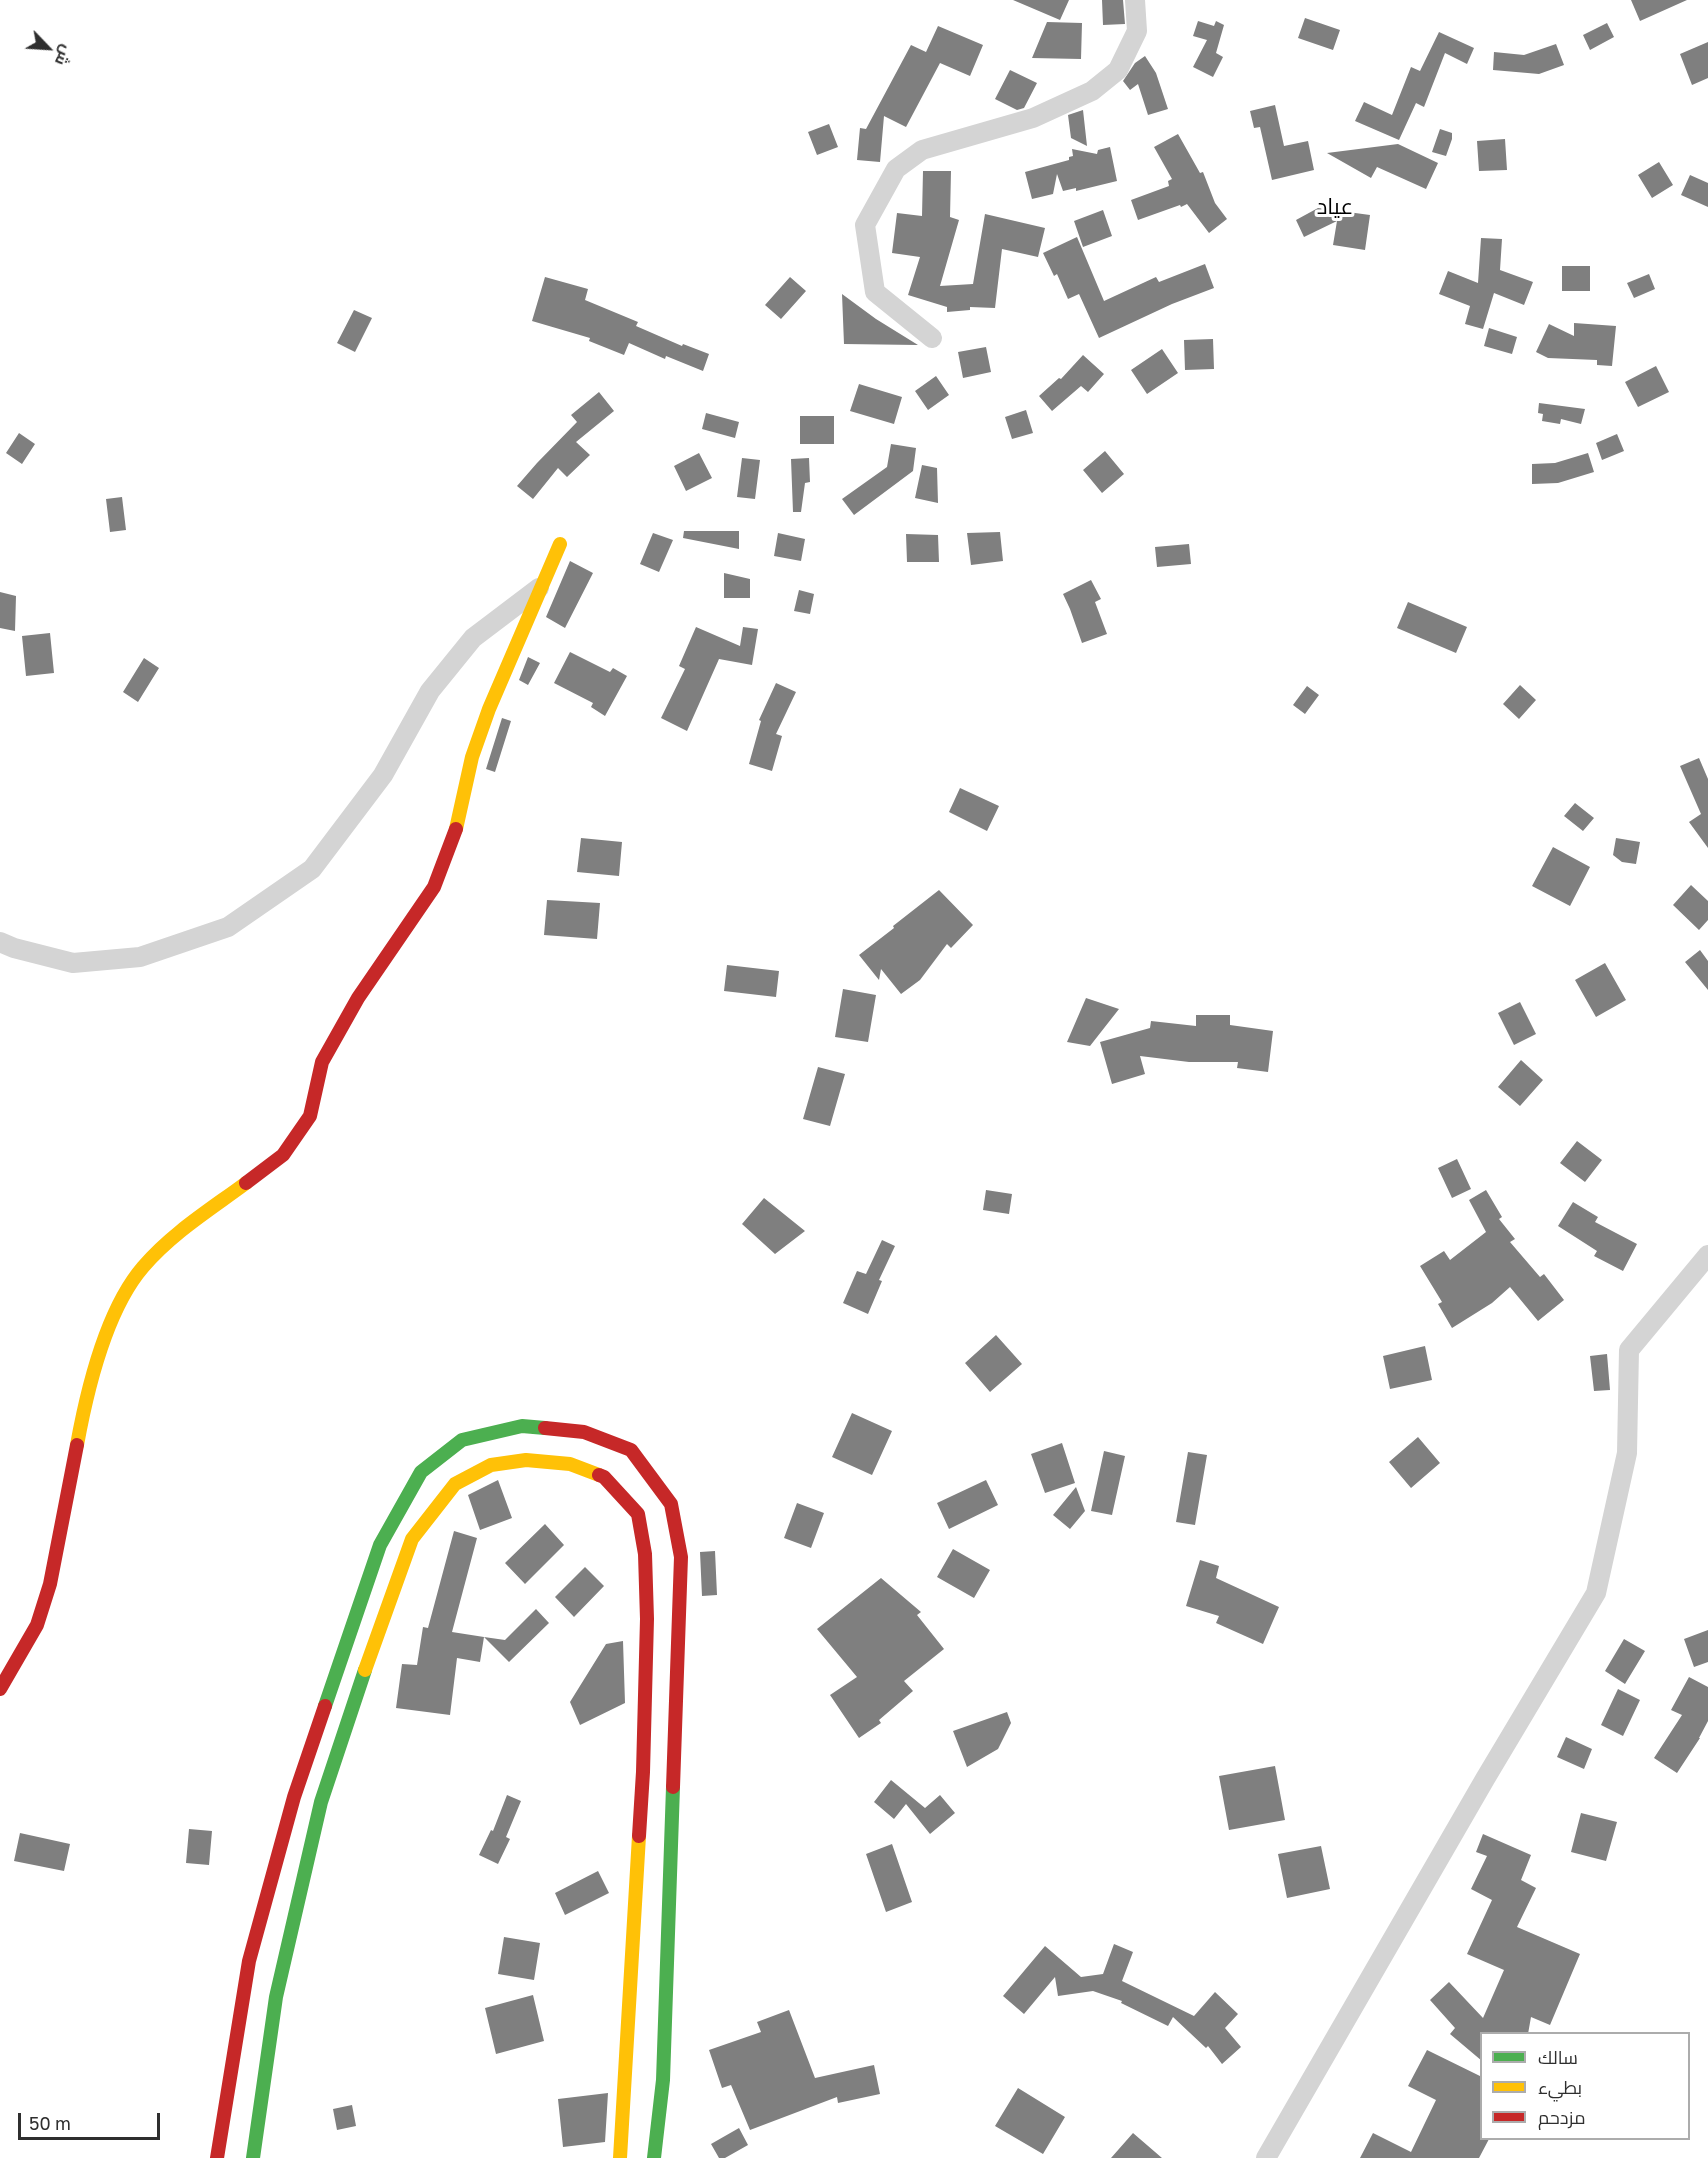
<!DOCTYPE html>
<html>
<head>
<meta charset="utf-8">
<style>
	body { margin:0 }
	#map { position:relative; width:1708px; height:2158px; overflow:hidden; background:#fff; font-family:"Golos Text",Cairo,sans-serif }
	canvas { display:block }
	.legend { position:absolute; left:1480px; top:2032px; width:210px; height:108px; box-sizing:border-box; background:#fff; border:2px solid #acacac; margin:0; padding:8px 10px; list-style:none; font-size:18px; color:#2f2f2f }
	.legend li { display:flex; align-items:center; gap:12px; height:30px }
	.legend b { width:30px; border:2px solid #acacac }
	.north { position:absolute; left:18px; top:18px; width:60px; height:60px; -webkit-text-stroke:4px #fff; paint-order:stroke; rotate:115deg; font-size:16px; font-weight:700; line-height:24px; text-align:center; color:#2f2f2f }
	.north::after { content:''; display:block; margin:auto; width:21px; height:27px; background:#2f2f2f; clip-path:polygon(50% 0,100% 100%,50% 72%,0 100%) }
	.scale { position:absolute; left:18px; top:2113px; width:142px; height:27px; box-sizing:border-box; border:3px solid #2f2f2f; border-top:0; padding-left:8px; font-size:18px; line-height:21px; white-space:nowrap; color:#2f2f2f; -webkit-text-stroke:4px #fff; paint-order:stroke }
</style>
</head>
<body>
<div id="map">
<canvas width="1708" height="2158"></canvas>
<ul class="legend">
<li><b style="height:8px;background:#4caf50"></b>سالك</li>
<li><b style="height:8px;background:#ffc107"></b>بطيء</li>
<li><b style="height:8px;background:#c62828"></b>مزدحم</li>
</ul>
<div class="north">ش</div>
<div class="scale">50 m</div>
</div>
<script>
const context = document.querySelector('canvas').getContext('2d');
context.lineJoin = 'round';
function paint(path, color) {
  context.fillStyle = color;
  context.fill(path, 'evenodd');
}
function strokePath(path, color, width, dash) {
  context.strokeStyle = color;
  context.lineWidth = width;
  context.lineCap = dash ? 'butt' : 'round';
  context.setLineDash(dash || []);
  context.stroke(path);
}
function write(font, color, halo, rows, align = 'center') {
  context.font = font + ' "Golos Text",Cairo,sans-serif';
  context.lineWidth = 6;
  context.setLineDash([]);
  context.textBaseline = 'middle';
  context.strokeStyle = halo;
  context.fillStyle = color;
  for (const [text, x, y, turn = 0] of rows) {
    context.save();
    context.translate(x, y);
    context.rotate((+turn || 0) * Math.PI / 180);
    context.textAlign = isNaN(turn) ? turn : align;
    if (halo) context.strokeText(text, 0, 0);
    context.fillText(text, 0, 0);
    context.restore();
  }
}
const building = new Path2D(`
	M1013,0H1069L1060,20Z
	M1102,0H1123L1125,24L1103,25Z
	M1631,0H1687L1640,21Z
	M1305,18L1340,30L1333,50L1298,38Z
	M1198,21L1214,26L1216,21L1224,25L1216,53L1223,57L1213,77L1193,67L1207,40L1193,36Z
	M1047,22L1082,23L1081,59L1032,58Z
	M1607,23L1614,37L1590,50L1583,35Z
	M938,26L983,45L970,76L940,63L906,127L884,116L880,162L857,160L860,128L866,129L911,45L926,52Z
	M1439,32L1474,48L1467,64L1445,53L1424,107L1416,103L1399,140L1355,121L1364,102L1392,115L1411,67L1420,71Z
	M1708,42V78L1692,85L1680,54Z
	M1556,44L1564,65L1539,74L1493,70L1494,52L1524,55Z
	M1145,56L1156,73L1168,109L1148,115L1138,84L1130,90L1123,81L1135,63Z
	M1010,70L1037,83L1024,108L1017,110L995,99Z
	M1275,105L1284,146L1308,141L1314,170L1272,180L1260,127L1254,128L1250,111Z
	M1083,110L1087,146L1071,138L1068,115Z
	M829,124L838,147L817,155L808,132Z
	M1440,129L1452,133V139L1446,156L1432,152Z
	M1178,134L1200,173L1203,172L1215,203L1227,219L1209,233L1187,204L1181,207L1180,205L1138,220L1131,200L1169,186L1168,181L1172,179L1154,147Z
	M1505,139L1507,170L1479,171L1477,141Z
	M1398,144L1438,163L1426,189L1377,167L1371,178L1327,153Z
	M1110,147L1117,181L1076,191V188L1063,191L1057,174L1053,194L1032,199L1025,172L1069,160V157L1073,156L1072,149L1097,154L1098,150Z
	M1659,162L1673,185L1652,198L1638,175Z
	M923,171H951L950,217L959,220L940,286L973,284L985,214L1045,228L1038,257L1002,249L995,308L970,307V310L947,312V307L908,295L920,257L892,253L897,213L922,216Z
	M1690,175L1708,183V207L1681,195Z
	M1318,208L1370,215L1365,250L1333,245L1337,221L1304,237L1296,220Z
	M1103,210L1112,236L1083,247L1074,221Z
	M1077,237L1104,301L1156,277L1159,282L1205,264L1214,288L1172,304L1099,338L1079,294L1068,299L1057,274L1054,276L1043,253Z
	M1481,238L1502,239L1500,270L1533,282L1524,305L1494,293L1483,329L1465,324L1470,306L1439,294L1448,271L1478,283Z
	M1562,266H1590V291H1562Z
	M1649,274L1655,289L1634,298L1627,283Z
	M545,277L588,289L585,300L638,322L636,326L682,346L683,344L709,354L703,371L666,356L665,359L629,343L624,355L589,341L590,338L532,321Z
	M790,277L806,291L781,319L765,305Z
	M842,294L876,319L918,345L844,344Z
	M354,310L372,318L355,352L337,343Z
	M1574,323L1616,326L1612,366L1597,365V360L1548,358L1536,352L1549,324L1574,336Z
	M1489,328L1517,337L1512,354L1484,346Z
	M1213,339L1214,369L1185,370L1184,340Z
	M986,347L991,372L963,378L958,352Z
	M1162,349L1178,373L1147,394L1131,370Z
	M1083,355L1104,374L1088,392L1081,386L1052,411L1039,396L1059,378L1061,379Z
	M1656,366L1669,392L1638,407L1625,382Z
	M936,376L949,395L928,410L915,391Z
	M859,384L902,397L894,424L850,411Z
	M599,392L614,411L576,442L590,455L567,477L558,468L533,499L517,486L537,463L577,422L571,415Z
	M1539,403L1585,409L1581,424L1561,419L1560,424L1542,421L1543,414L1538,413Z
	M1026,410L1033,433L1012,439L1005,417Z
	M706,413L739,422L735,438L702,429Z
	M800,416H834V444H800Z
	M19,433L35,444L22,464L6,453Z
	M1617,434L1624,451L1602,460L1596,443Z
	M891,444L916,448L913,471L854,515L842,499L887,467Z
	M1105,451L1124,474L1102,493L1083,470Z
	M699,453L712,478L686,491L674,466Z
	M1588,453L1594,472L1558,483L1532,484V464L1555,463Z
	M742,458L760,460L755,499L737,497Z
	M809,458L810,482L805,483L801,512H793L791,459Z
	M922,465L937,468L938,503L915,498Z
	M122,497L126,530L110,532L106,499Z
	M684,531H739V549L683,538Z
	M1000,532L1003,561L971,565L967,533Z
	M653,533L673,540L659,572L640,564Z
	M778,533L805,539L801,561L774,556Z
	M906,534L938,535L939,562H907Z
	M1189,544L1191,564L1157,567L1155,547Z
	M570,561L593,573L565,628L546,617Z
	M724,573L750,579V598H724Z
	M1091,580L1101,599L1095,602L1107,634L1082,643L1070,609L1063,594Z
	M799,590L814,594L810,614L794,611Z
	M0,592L16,596L15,631L0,628Z
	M1408,602L1467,627L1456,653L1397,628Z
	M696,627L740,646L743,627L758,629L752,665L719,659L687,731L661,718L685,669L679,666Z
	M50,633L54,673L26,676L22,636Z
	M570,652L610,672L613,668L627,676L605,716L591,707L593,703L554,683Z
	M528,657L540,663L528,685L519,680Z
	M144,658L159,668L138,702L123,692Z
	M776,683L796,692L776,734L782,736L772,771L749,764L761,721L759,720Z
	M1520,685L1536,700L1519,719L1503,704Z
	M1307,686L1319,695L1305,714L1293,705Z
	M502,718L511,721L495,772L486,769Z
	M1699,758L1708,779V848L1689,822L1701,814L1680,766Z
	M960,788L999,806L987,831L949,812Z
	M1575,803L1594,818L1583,831L1564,816Z
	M581,838L622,842L619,876L577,872Z
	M1616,838L1640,842L1636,864L1622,862L1613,855Z
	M1553,847L1590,867L1570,906L1532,886Z
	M1691,885L1708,901V920L1699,930L1673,905Z
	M939,890L973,925L951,948L947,944L920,980L901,994L881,969L879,980L859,955L894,928L893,926Z
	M547,900L600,903L597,939L544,935Z
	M1700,950L1708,961V990L1685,962Z
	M1605,963L1626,1000L1596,1017L1575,980Z
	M727,965L779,971L776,997L724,991Z
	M843,989L876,995L868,1042L835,1037Z
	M1086,998L1119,1009L1090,1046L1067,1042Z
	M1520,1002L1536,1034L1514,1045L1498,1013Z
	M1196,1015H1230V1025L1273,1031L1268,1072L1237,1068L1238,1062H1189L1140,1056L1145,1074L1112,1084L1100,1042L1150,1028L1151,1021L1196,1026Z
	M1521,1060L1543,1080L1520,1106L1498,1087Z
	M818,1067L845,1074L830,1126L803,1119Z
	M1577,1141L1602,1160L1585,1182L1560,1163Z
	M1457,1159L1471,1189L1452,1198L1438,1168Z
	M986,1190L1012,1194L1009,1214L983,1210Z
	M1486,1190L1502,1217L1499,1219L1515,1239L1510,1242L1540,1277L1544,1274L1564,1300L1538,1321L1510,1287L1492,1303L1452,1328L1438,1304L1442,1302L1420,1266L1444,1251L1450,1260L1486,1232L1469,1200Z
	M764,1198L805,1231L775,1254L742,1224Z
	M1573,1202L1598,1217L1595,1222L1637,1244L1623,1271L1594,1256L1597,1251L1558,1226Z
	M882,1240L895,1246L879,1280L882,1281L868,1314L843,1303L857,1271L866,1274Z
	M996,1335L1022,1364L990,1392L965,1363Z
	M1425,1346L1432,1380L1390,1389L1383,1356Z
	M1607,1354L1610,1390L1594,1391L1590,1356Z
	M852,1413L892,1431L872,1475L832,1457Z
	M1418,1437L1440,1463L1411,1488L1389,1462Z
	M1062,1443L1075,1483L1045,1493L1031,1454Z
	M1104,1451L1125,1456L1112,1515L1091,1511Z
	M1188,1452L1207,1455L1195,1525L1176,1522Z
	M498,1480L512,1518L480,1530L468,1495Z
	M986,1480L998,1505L949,1529L937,1503Z
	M1076,1487L1085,1511L1070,1529L1053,1515Z
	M797,1503L824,1513L811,1548L784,1538Z
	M545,1524L564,1545L525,1584L505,1563Z
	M454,1531L477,1538L452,1632L484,1637L480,1662L457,1658L450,1715L396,1708L402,1664L417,1665L423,1627L428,1628Z
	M953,1549L990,1570L974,1598L937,1577Z
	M715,1551L717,1595L702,1596L700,1552Z
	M1200,1560L1219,1566L1216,1578L1279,1607L1263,1644L1216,1623L1219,1616L1186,1606Z
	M585,1567L604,1586L574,1617L555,1597Z
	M881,1578L921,1612L917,1615L944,1649L904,1681L913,1691L879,1720L881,1723L859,1738L830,1695L857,1677L817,1629Z
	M536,1609L549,1623L509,1662L484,1637L505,1640Z
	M1708,1630V1662L1694,1667L1684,1639Z
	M1624,1639L1645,1651L1625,1684L1605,1671Z
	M623,1641L625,1703L580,1725L570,1702L606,1644Z
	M1689,1677L1708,1687V1721L1699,1738H1700L1677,1773L1654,1758L1682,1715L1671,1710Z
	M1618,1689L1640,1700L1623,1736L1601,1725Z
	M1007,1712L1011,1723L998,1749L967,1767L953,1731Z
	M1566,1737L1592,1749L1584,1769L1557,1757Z
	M1275,1766L1285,1820L1229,1830L1219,1776Z
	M891,1780L925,1808L940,1795L955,1813L930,1834L906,1804L894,1819L874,1802Z
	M507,1795L521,1801L506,1837L510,1839L498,1864L479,1855L491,1830L493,1831Z
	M1581,1813L1617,1822L1606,1861L1571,1852Z
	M189,1829L212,1831L209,1865L186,1863Z
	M20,1833L70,1844L64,1871L14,1861Z
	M1483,1834L1531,1855L1521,1880L1536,1888L1517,1927L1580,1954L1550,2025L1531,2017L1528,2034H1482V2061L1450,2034L1455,2028L1430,2000L1449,1982L1483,2018L1504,1970L1467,1954L1492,1900L1471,1889L1487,1856L1476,1852Z
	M892,1844L912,1902L886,1912L866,1854Z
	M1321,1846L1330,1889L1287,1898L1278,1854Z
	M598,1871L609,1893L565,1915L555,1893Z
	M504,1937L540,1943L534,1980L498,1974Z
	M1114,1944L1133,1952L1122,1981L1194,2016L1215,1992L1238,2014L1225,2028L1241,2047L1222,2064L1208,2046L1206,2048L1173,2017L1168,2026L1121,2003L1122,2001L1093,1991L1058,1996L1055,1977L1024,2014L1003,1996L1045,1946L1081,1977L1103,1974Z
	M533,1995L544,2041L496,2054L485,2008Z
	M789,2010L815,2078L874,2065L880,2094L838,2103L837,2097L750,2130L731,2085L722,2088L709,2050L761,2032L757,2022Z
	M1427,2050L1482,2077V2139H1489L1479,2158H1360L1373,2133L1411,2152L1436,2100L1408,2086Z
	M1018,2088L1065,2117L1043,2154L995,2126Z
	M608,2093L605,2142L563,2147L558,2099Z
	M352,2105L356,2126L337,2130L333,2109Z
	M739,2128L748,2145L725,2158H719L711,2144Z
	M1133,2133L1162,2158H1111Z`);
const street = new Path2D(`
	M932,338L875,292L865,225L896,169L922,150L1033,118L1092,91L1118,70L1137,31L1135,0
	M0,942L14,948L73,963L140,957L228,927L312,869L383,775L430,691L473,638L539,588
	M1266,2158L1485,1779L1596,1593L1627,1453L1629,1350L1708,1255`);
const fast = new Path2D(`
	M325,1706L380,1545L421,1472L462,1440L522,1426L545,1428
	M253,2158L276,1997L321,1802L365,1670
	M654,2158L663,2080L673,1787`);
const slow = new Path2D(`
	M456,829L472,757L489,709L560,544
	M77,1445C87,1390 106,1310 143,1267C172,1233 211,1209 246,1183
	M365,1670L412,1539L455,1484L491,1465L526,1460L570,1464L599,1475
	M620,2158L639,1836`);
const jam = new Path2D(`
	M246,1183L283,1155L310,1116L322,1062L358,998L434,887L456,829
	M545,1428L584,1432L631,1450L671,1504L681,1557L673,1787
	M599,1475L604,1477L638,1514L645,1554L647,1619L643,1772L639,1836
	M0,1689L37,1625L50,1584L77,1445
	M217,2158L249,1961L294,1797L325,1706`);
const quarterNames = [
	["عياد",1335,207]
];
paint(building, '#7f7f7f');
strokePath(street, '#d4d4d4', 20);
strokePath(fast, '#4caf50', 14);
strokePath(slow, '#ffc107', 14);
strokePath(jam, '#c62828', 14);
write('22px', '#000', '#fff', quarterNames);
</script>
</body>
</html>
